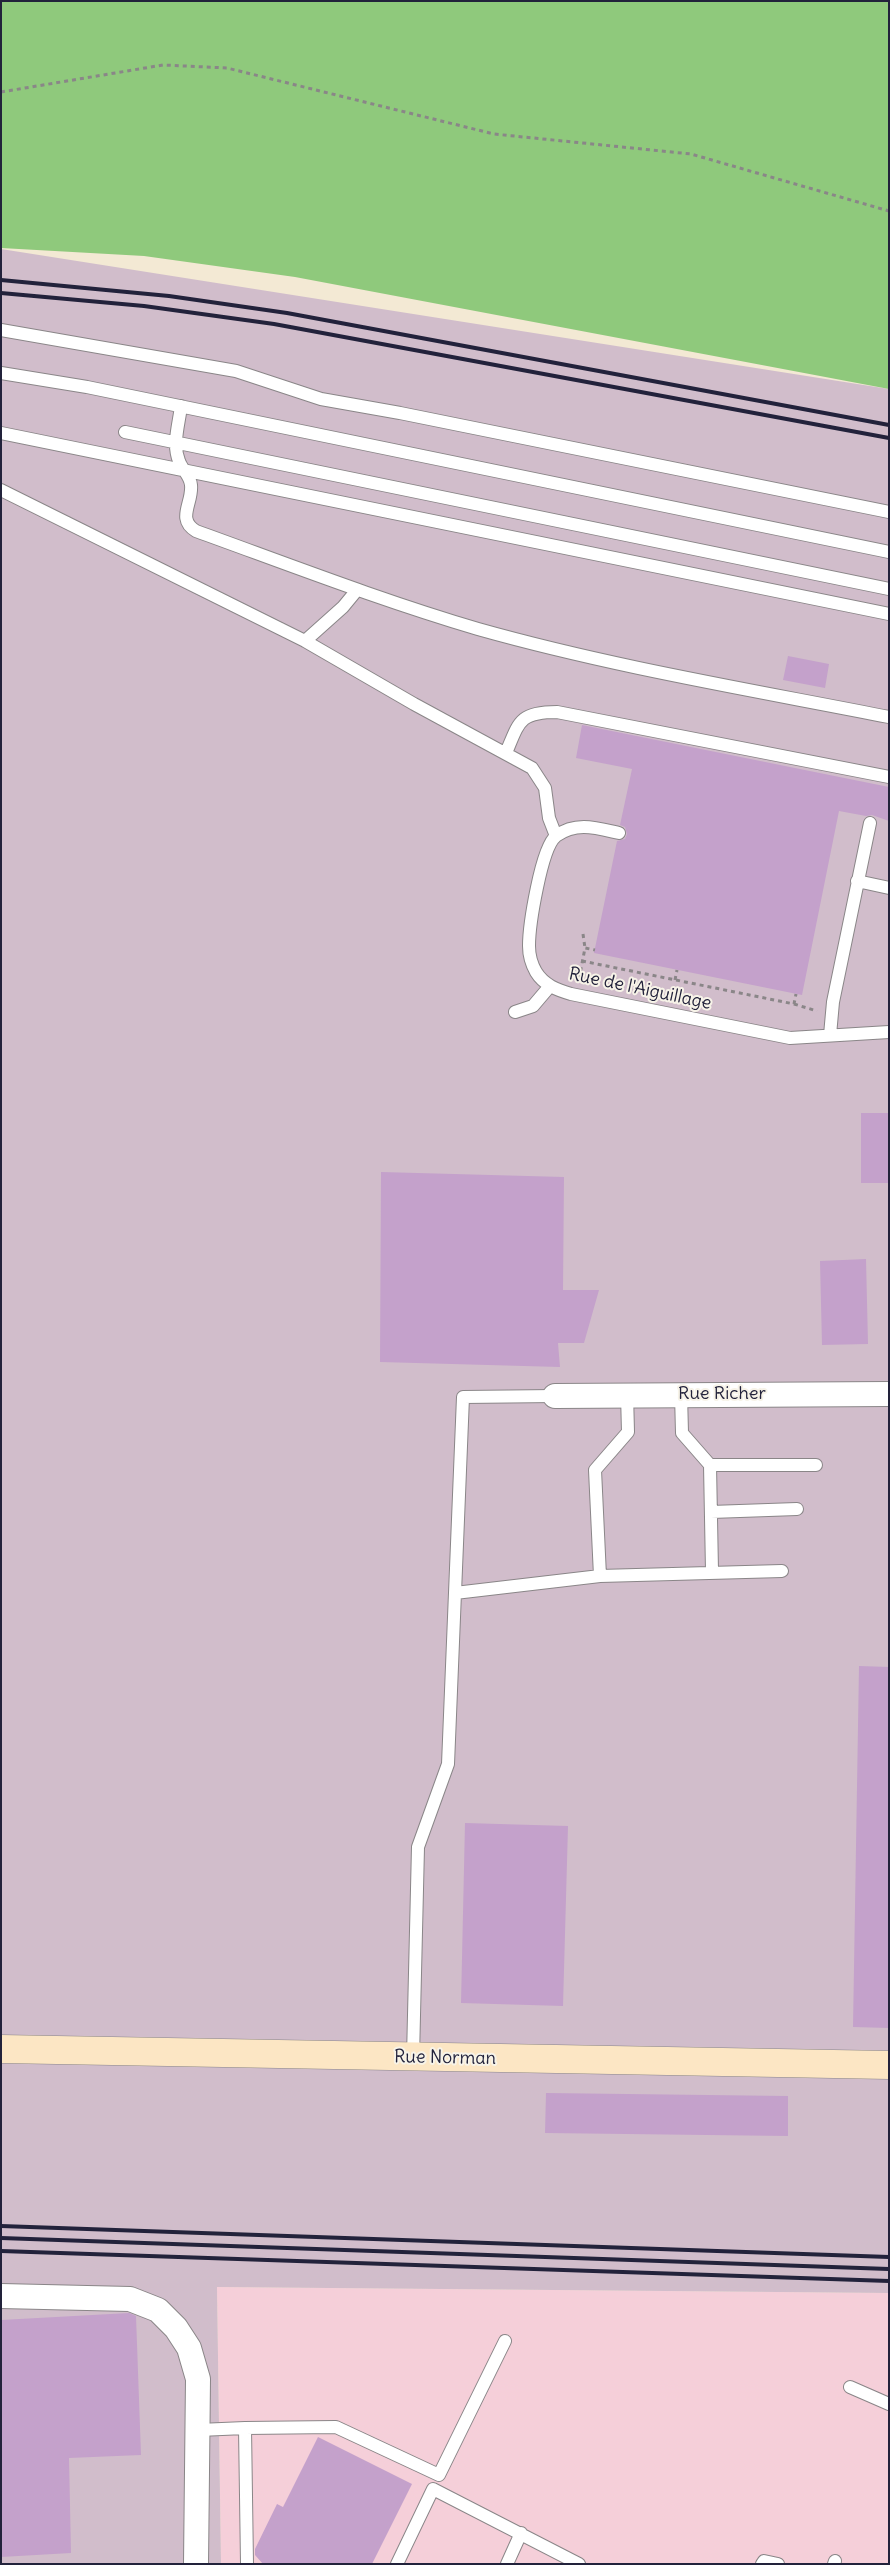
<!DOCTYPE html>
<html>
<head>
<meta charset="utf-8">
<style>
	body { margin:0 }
	#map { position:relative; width:890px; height:2565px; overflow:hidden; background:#f3e9d4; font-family:Delius,sans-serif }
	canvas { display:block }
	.frame { position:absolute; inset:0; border:2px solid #22223b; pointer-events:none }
</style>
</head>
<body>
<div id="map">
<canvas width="890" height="2565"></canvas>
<div class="frame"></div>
</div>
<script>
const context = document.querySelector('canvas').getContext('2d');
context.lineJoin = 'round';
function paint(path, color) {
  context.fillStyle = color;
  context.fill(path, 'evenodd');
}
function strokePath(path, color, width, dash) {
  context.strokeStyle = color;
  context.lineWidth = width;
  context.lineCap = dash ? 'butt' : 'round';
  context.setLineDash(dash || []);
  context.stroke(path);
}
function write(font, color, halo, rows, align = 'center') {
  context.font = font + ' Delius,sans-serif';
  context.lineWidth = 4;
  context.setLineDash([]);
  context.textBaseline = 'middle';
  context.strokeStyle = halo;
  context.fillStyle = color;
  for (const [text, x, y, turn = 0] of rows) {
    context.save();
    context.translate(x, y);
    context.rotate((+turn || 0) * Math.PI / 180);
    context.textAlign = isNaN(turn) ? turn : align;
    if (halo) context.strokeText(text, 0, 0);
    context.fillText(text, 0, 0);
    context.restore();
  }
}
const built = new Path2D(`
	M217,2287L889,2293V2564H221Z`);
const industrial = new Path2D(`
	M1,249L889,389V2293L217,2287L221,2564H1Z`);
const green = new Path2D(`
	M1,1H889V389L295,277L144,256L1,248Z`);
const building = new Path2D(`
	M788,656L829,664L825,688L783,680Z
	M582,725L889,787V821L872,815L866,816L839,811L802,995L594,953L617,841L625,839L627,834L625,827L620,825L632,769L576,758Z
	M861,1113H889V1183H861Z
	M381,1172L564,1177L563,1290H599L584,1343H558L560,1367L380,1362Z
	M866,1259L868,1344L822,1345L820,1261Z
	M859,1666L889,1667V2028L853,2027Z
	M465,1823L568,1826L563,2006L461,2003Z
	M546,2093L788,2096V2136L545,2133Z
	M129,2313L136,2316L141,2455L69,2458L71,2553L1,2557V2320Z
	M318,2437L412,2484L372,2564H263L255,2555V2549L277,2504L283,2507Z`);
const path = new Path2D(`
	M1,92L163,65L227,68L494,134L691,154L889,211
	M583,934L585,948
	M582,961L794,1004L796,994
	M579,979L585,948L595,950
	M675,980L677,970
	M794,1004L817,1011`);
const lane = new Path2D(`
	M1,330L236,371L321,399L400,413L889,512
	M1,373L87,387L889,552
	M181,406C179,424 172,444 179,461C182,470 190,475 191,485C193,503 176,519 196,531C290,565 383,601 478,629C613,667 752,690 889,717
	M125,432L889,589
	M1,433L889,614
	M1,490L305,641L414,704L532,768L545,788L549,818L556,836
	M305,641L343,607L357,590
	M506,753C519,722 519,712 557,712L889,777
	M619,833C597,828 576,821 556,836C541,848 529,926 529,946C529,955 532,965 536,972C544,985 557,990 571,994L790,1038L889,1032
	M857,881L889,888
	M515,1012L533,1006L550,986
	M830,1035L833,1002L870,823
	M681,1394L682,1433L710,1465
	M711,1512L797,1509
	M712,1571L710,1465H816
	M600,1576L595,1470L628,1432L627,1394
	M455,1593L600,1576L782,1571
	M413,2057L418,1847L448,1764L463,1397L555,1396
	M850,2387L889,2404
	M245,2428L336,2427L439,2475L505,2341
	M199,2430L245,2428L247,2564
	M397,2564L433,2489L579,2564
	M507,2564L521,2533
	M762,2564L764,2561L778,2564
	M834,2564L835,2561`);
const street = new Path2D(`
	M555,1396L889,1394
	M1,2296L130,2299L158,2310L176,2328L189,2348L198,2379L196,2564`);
const secondary = new Path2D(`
	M1,2049L889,2065`);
const rail = new Path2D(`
	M1,280L169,296L287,313L889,425
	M1,293L144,306L274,324L889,438
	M1,2226L889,2257
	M1,2238L889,2269
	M1,2251L889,2281`);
const streetNames = [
	["Rue de l'Aiguillage",640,989,12],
	["Rue Richer",722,1394],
	["Rue Norman",445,2058,1]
];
paint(built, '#f5cfd9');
paint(industrial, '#d1bdcb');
paint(green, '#8fc97c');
paint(building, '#c4a1cb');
strokePath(lane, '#8a8688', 14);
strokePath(street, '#8a8688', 26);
strokePath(secondary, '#8a8688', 29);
strokePath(path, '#8a8688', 3, [4, 4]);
strokePath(lane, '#fff', 12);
strokePath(street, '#fff', 24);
strokePath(secondary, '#fce6c4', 28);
strokePath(rail, '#22223b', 4);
write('18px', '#22223b', '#f7f3e8', streetNames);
</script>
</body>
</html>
